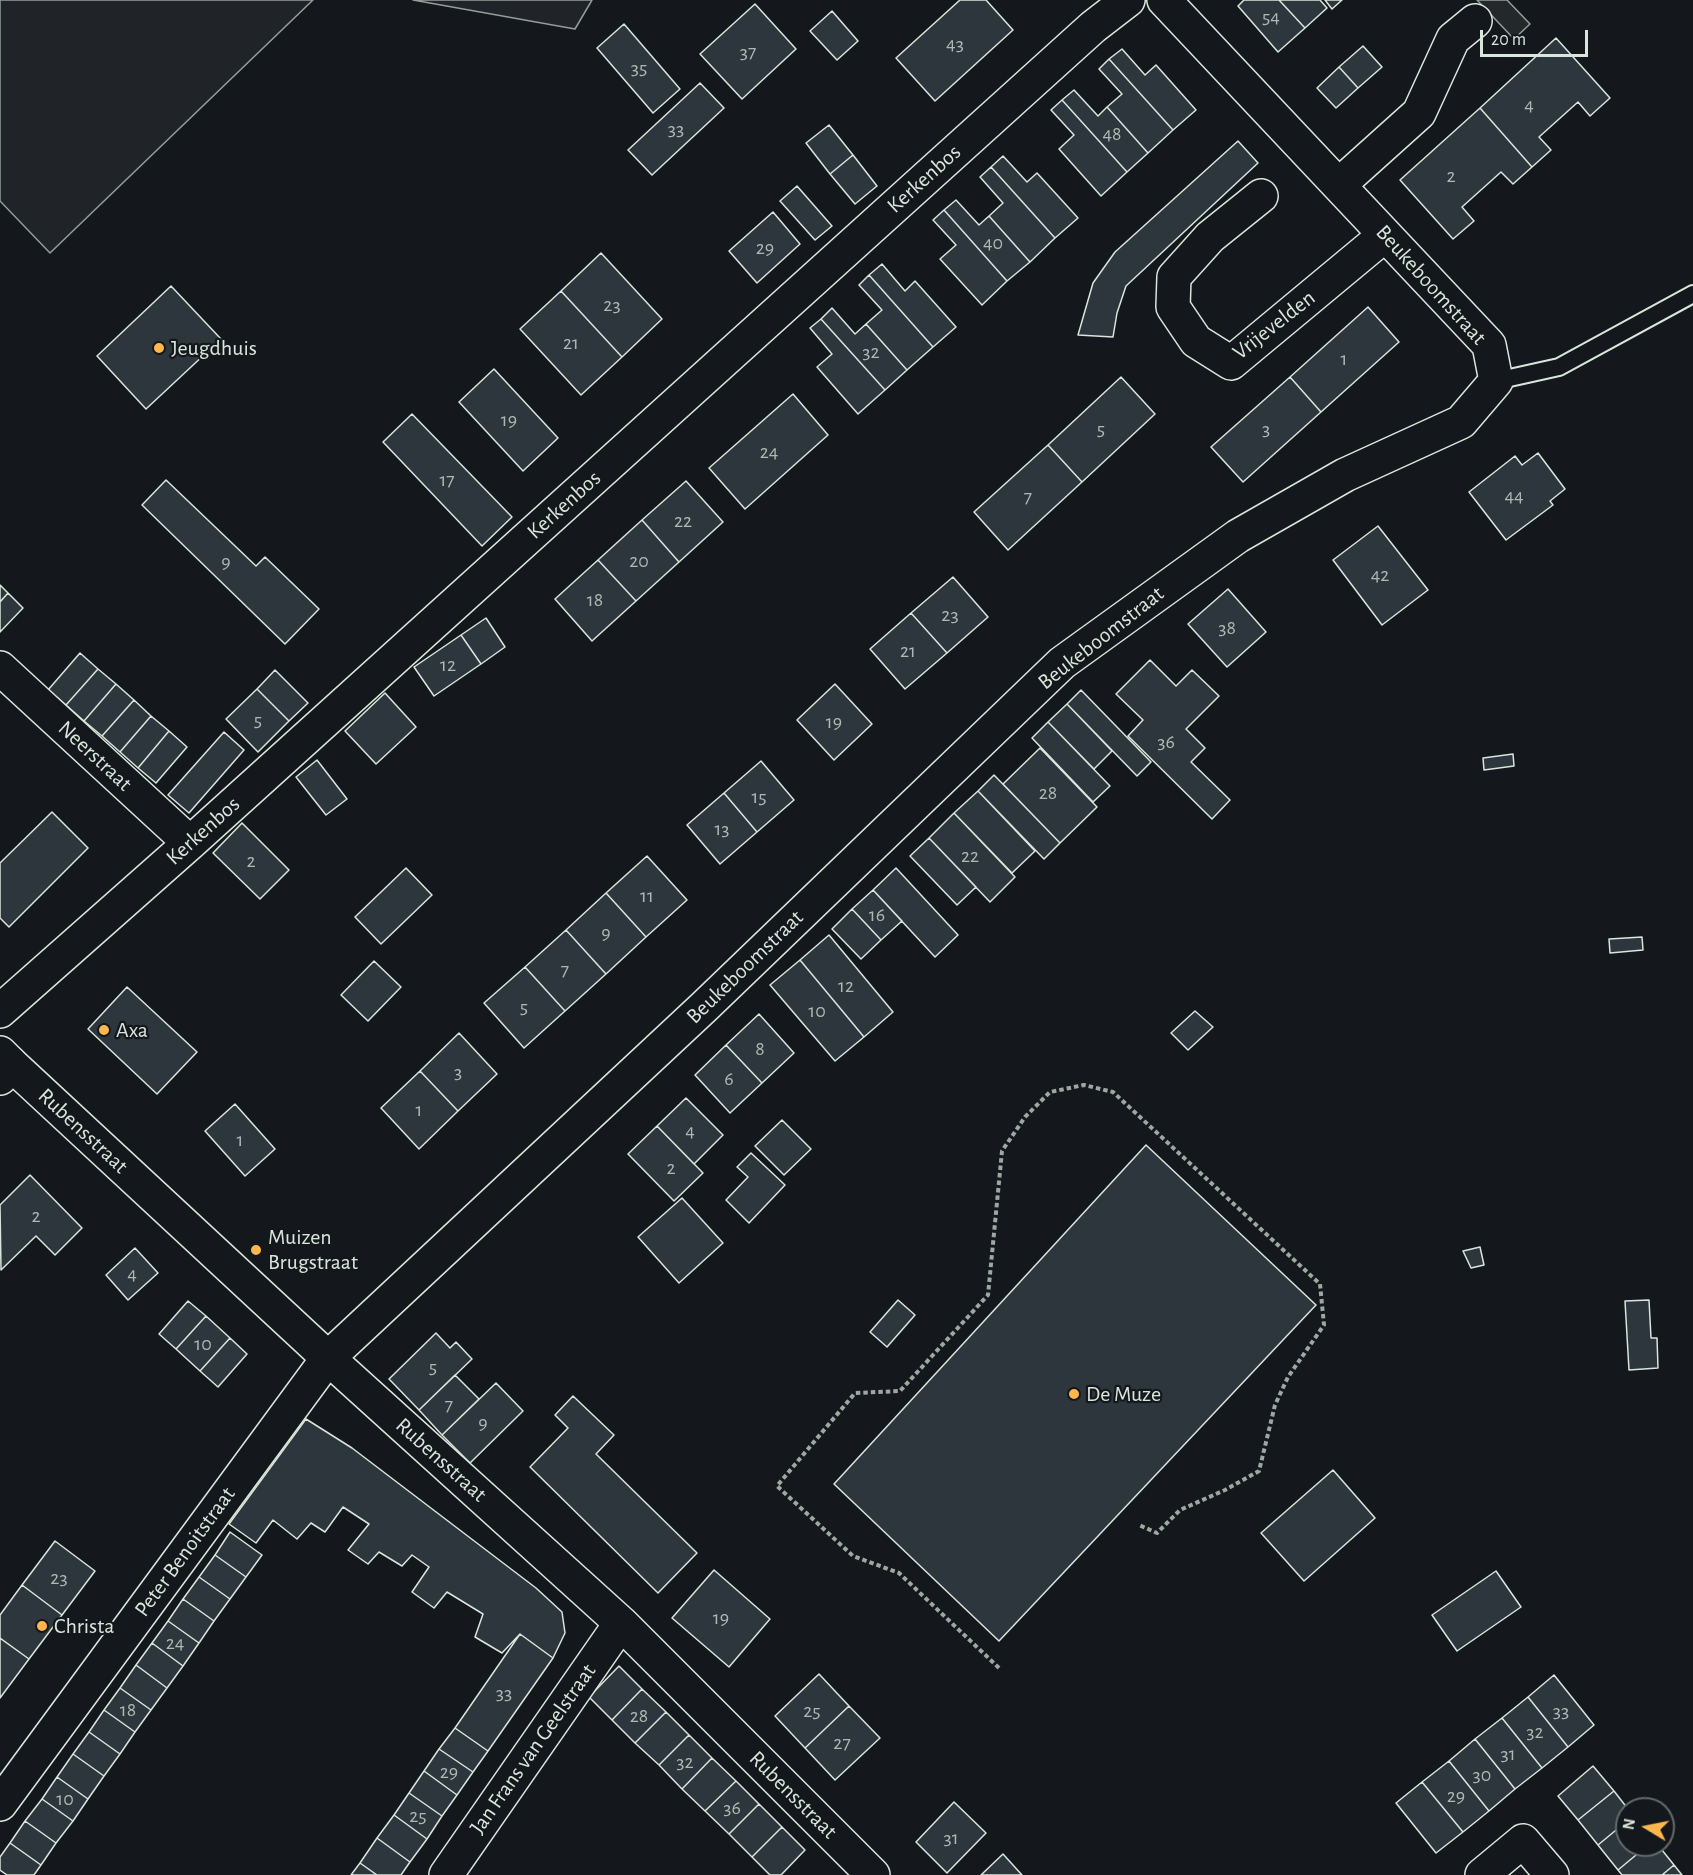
<!DOCTYPE html>
<html>
<head>
<meta charset="utf-8">
<style>
	body { margin:0 }
	#map { position:relative; width:1693px; height:1875px; overflow:hidden; background:#14181c; font-family:"Alegreya Sans",sans-serif }
	canvas { display:block }
	.north { position:absolute; left:1615px; top:1797px; width:60px; height:60px; box-sizing:border-box; background:#14181c; border:2px solid #626a69; border-radius:50%; rotate:280deg; font-size:16px; font-weight:700; line-height:24px; text-align:center; color:#d8e6dc }
	.north::after { content:''; display:block; margin:auto; width:21px; height:27px; background:#ffb74d; clip-path:polygon(50% 0,100% 100%,50% 72%,0 100%) }
	.scale { position:absolute; left:1480px; top:30px; width:108px; height:27px; box-sizing:border-box; border:3px solid #d8e6dc; border-top:0; padding-left:8px; font-size:18px; line-height:21px; white-space:nowrap; color:#d8e6dc; -webkit-text-stroke:4px #14181c; paint-order:stroke }
</style>
</head>
<body>
<div id="map">
<canvas width="1693" height="1875"></canvas>
<div class="north">N</div>
<div class="scale">20 m</div>
</div>
<script>
const context = document.querySelector('canvas').getContext('2d');
context.lineJoin = 'round';
function paint(path, color) {
  context.fillStyle = color;
  context.fill(path, 'evenodd');
}
function strokePath(path, color, width, dash) {
  context.strokeStyle = color;
  context.lineWidth = width;
  context.lineCap = dash ? 'butt' : 'round';
  context.setLineDash(dash || []);
  context.stroke(path);
}
function write(font, color, halo, rows, align = 'center') {
  context.font = font + ' "Alegreya Sans",sans-serif';
  context.lineWidth = 4.5;
  context.setLineDash([]);
  context.textBaseline = 'middle';
  context.strokeStyle = halo;
  context.fillStyle = color;
  for (const [text, x, y, turn = 0] of rows) {
    context.save();
    context.translate(x, y);
    context.rotate((+turn || 0) * Math.PI / 180);
    context.textAlign = isNaN(turn) ? turn : align;
    if (halo) context.strokeText(text, 0, 0);
    context.fillText(text, 0, 0);
    context.restore();
  }
}
const green = new Path2D(`
	M0,0H313L50,253L0,201Z
	M413,0H592L575,29Z`);
const parking = new Path2D(`
	M1477,0H1507L1530,24L1514,39Z`);
const building = new Path2D(`
	M960,0H986L1013,30L935,101L896,58Z
	M1244,0H1279L1305,28L1278,52L1238,6Z
	M1279,0H1320L1327,8L1305,28Z
	M1325,0H1342L1332,9Z
	M755,4L796,49L742,99L700,54Z
	M832,11L858,41L837,60L810,31Z
	M624,24L680,89L653,113L597,48Z
	M1556,38L1610,98L1590,116L1578,102L1539,137L1551,150L1532,167L1480,108Z
	M1363,46L1382,67L1358,88L1339,67Z
	M1122,49L1145,75L1156,65L1196,110L1173,130L1109,59Z
	M1109,59L1173,130L1148,153L1107,107L1122,94L1099,69Z
	M1339,67L1358,88L1336,108L1317,88Z
	M700,83L724,108L652,175L628,150Z
	M1074,90L1098,116L1107,107L1148,153L1127,172L1062,100Z
	M1062,100L1127,172L1101,196L1059,149L1074,135L1051,110Z
	M1480,108L1532,167L1513,184L1501,172L1462,207L1474,221L1453,239L1400,180Z
	M829,125L853,155L830,174L806,143Z
	M1238,141L1258,163L1126,286L1117,313L1113,337L1078,335L1093,283L1115,252Z
	M853,155L877,186L855,204L830,174Z
	M1003,156L1027,182L1037,173L1078,218L1055,238L991,167Z
	M991,167L1055,238L1030,262L989,216L1003,203L980,177Z
	M797,186L832,226L815,240L780,201Z
	M956,200L979,225L989,216L1030,262L1007,281L944,210Z
	M944,210L1007,281L982,305L940,259L956,245L933,220Z
	M773,212L800,244L757,283L729,251Z
	M601,253L662,319L622,357L561,291Z
	M882,264L905,291L915,281L956,327L933,347L869,275Z
	M869,275L933,347L907,370L866,324L882,310L859,285Z
	M171,286L221,339L146,409L97,356Z
	M561,291L622,357L581,395L520,329Z
	M1368,307L1399,342L1321,412L1290,377Z
	M832,308L855,334L866,324L907,370L885,390L821,319Z
	M821,319L885,390L858,414L817,367L832,354L810,328Z
	M494,369L558,438L523,471L459,402Z
	M1121,377L1155,414L1082,482L1048,445Z
	M1290,377L1321,412L1243,482L1211,447Z
	M793,394L828,435L745,509L709,468Z
	M412,414L512,517L482,546L383,442Z
	M1048,445L1082,482L1008,550L974,512Z
	M1538,453L1565,489L1550,501L1553,505L1506,540L1469,492L1515,456L1522,465Z
	M166,480L256,566L265,557L319,609L285,644L142,505Z
	M686,481L723,522L679,562L642,520Z
	M642,520L679,562L636,601L598,560Z
	M1378,526L1428,590L1382,625L1333,560Z
	M598,560L636,601L592,641L555,599Z
	M953,577L988,617L947,653L911,613Z
	M0,585L8,593L0,602Z
	M1228,589L1266,632L1227,667L1188,624Z
	M8,593L23,608L0,632V602Z
	M911,613L947,653L905,689L870,649Z
	M486,618L505,647L481,664L461,635Z
	M461,635L481,664L434,696L414,667Z
	M80,653L98,669L66,705L48,690Z
	M1150,660L1176,686L1192,670L1219,696L1186,729L1205,748L1191,762L1230,800L1212,819L1128,736L1143,720L1116,694Z
	M98,669L116,684L84,721L66,705Z
	M275,670L308,703L289,721L257,689Z
	M116,684L134,700L102,736L84,721Z
	M835,684L872,724L834,760L797,720Z
	M257,689L289,721L258,752L226,719Z
	M1081,690L1151,762L1137,776L1067,704Z
	M385,693L416,727L376,764L345,731Z
	M134,700L151,716L120,752L102,736Z
	M1067,704L1112,751L1094,769L1048,722Z
	M151,716L169,731L138,768L120,752Z
	M1048,722L1110,786L1093,802L1032,738Z
	M169,731L187,747L156,783L138,768Z
	M224,732L244,750L189,813L168,795Z
	M1040,748L1097,807L1060,843L1003,784Z
	M1513,754L1514,766L1484,770L1483,758Z
	M317,760L347,799L326,815L296,777Z
	M761,761L794,800L757,832L724,793Z
	M994,775L1060,843L1044,859L978,791Z
	M978,791L1035,851L1012,873L954,813Z
	M724,793L757,832L720,864L687,825Z
	M52,812L88,848L9,927L0,918V863Z
	M954,813L1015,877L990,902L929,838Z
	M242,823L289,870L260,899L213,853Z
	M929,838L976,887L957,905L910,856Z
	M647,856L687,900L646,937L606,893Z
	M406,868L432,895L381,944L355,917Z
	M896,868L958,935L935,957L873,890Z
	M873,890L902,921L881,940L852,909Z
	M606,893L646,937L606,974L566,930Z
	M852,909L881,940L861,959L832,929Z
	M566,930L606,974L565,1011L525,967Z
	M829,935L893,1012L864,1037L800,960Z
	M1642,937L1643,950L1610,953L1609,939Z
	M800,960L864,1037L835,1061L770,985Z
	M374,961L401,987L368,1021L341,995Z
	M525,967L565,1011L524,1048L484,1003Z
	M127,987L197,1052L157,1094L88,1029Z
	M1195,1011L1213,1027L1188,1050L1171,1033Z
	M759,1014L794,1053L762,1083L726,1045Z
	M459,1033L497,1074L458,1111L420,1071Z
	M726,1045L762,1083L730,1113L695,1075Z
	M420,1071L458,1111L419,1149L381,1108Z
	M686,1098L723,1135L694,1164L657,1126Z
	M235,1104L275,1149L245,1176L205,1131Z
	M782,1120L811,1149L784,1175L755,1146Z
	M657,1126L703,1173L674,1201L628,1154Z
	M1146,1145L1316,1305L999,1641L834,1484Z
	M751,1153L785,1185L749,1223L726,1200L748,1177L737,1167Z
	M30,1175L82,1228L55,1255L36,1236L1,1270L0,1205Z
	M682,1198L723,1243L679,1283L638,1237Z
	M1480,1247L1484,1265L1471,1268L1463,1251Z
	M135,1248L158,1273L128,1300L106,1275Z
	M898,1300L915,1315L887,1347L870,1332Z
	M1649,1300L1651,1338H1657L1658,1368L1629,1370L1625,1301Z
	M188,1301L206,1316L176,1349L159,1334Z
	M206,1316L230,1338L200,1371L176,1349Z
	M436,1333L450,1348L456,1342L472,1359L419,1410L389,1379Z
	M230,1338L247,1354L218,1387L200,1371Z
	M455,1375L479,1399L442,1435L419,1410Z
	M496,1383L523,1411L470,1463L442,1435Z
	M573,1396L614,1435L596,1454L697,1553L658,1593L530,1467L568,1428L555,1415Z
	M306,1419L352,1448L536,1588L562,1612L565,1633L553,1658L520,1634L502,1653L475,1637L483,1614L447,1592L434,1608L412,1592L429,1567L412,1555L402,1566L379,1552L368,1564L348,1550L369,1524L343,1507L325,1532L311,1523L297,1539L273,1520L256,1543L229,1524Z
	M1333,1470L1375,1518L1304,1581L1261,1533Z
	M230,1532L262,1555L246,1577L215,1555Z
	M55,1541L95,1571L62,1615L22,1585Z
	M215,1555L246,1577L230,1599L199,1577Z
	M714,1570L770,1619L729,1667L672,1618Z
	M1496,1571L1521,1607L1457,1651L1432,1615Z
	M199,1577L230,1599L214,1621L183,1599Z
	M22,1585L62,1615L29,1659L0,1638V1615Z
	M183,1599L214,1621L199,1643L168,1621Z
	M168,1621L199,1643L183,1666L152,1643Z
	M520,1634L553,1658L488,1751L455,1728Z
	M0,1638L29,1659L0,1698Z
	M152,1643L183,1666L167,1688L136,1665Z
	M136,1665L167,1688L151,1710L120,1688Z
	M619,1666L642,1689L612,1720L589,1697Z
	M819,1674L849,1706L805,1748L775,1716Z
	M1554,1675L1594,1725L1568,1747L1528,1697Z
	M120,1688L151,1710L135,1732L104,1710Z
	M642,1689L666,1712L635,1743L612,1720Z
	M1528,1697L1568,1747L1542,1768L1502,1718Z
	M849,1706L880,1738L835,1780L805,1748Z
	M104,1710L135,1732L120,1754L89,1732Z
	M666,1712L689,1735L659,1765L635,1743Z
	M1502,1718L1542,1768L1515,1789L1475,1739Z
	M455,1728L488,1751L473,1772L439,1749Z
	M89,1732L120,1754L104,1776L73,1754Z
	M689,1735L712,1758L682,1789L659,1765Z
	M1475,1739L1515,1789L1489,1811L1449,1761Z
	M439,1749L473,1772L457,1795L424,1771Z
	M73,1754L104,1776L88,1799L57,1777Z
	M712,1758L736,1781L705,1811L682,1789Z
	M1449,1761L1489,1811L1463,1832L1422,1782Z
	M1593,1766L1614,1791L1578,1820L1558,1796Z
	M424,1771L457,1795L442,1816L409,1793Z
	M57,1777L88,1799L73,1821L42,1799Z
	M736,1781L759,1804L729,1834L705,1811Z
	M1422,1782L1463,1832L1436,1853L1396,1803Z
	M1614,1791L1628,1809L1627,1821L1598,1845L1578,1820Z
	M409,1793L442,1816L427,1839L394,1815Z
	M42,1799L73,1821L56,1843L25,1821Z
	M954,1802L986,1833L947,1873L916,1842Z
	M759,1804L782,1827L752,1857L729,1834Z
	M394,1815L427,1839L410,1862L377,1838Z
	M25,1821L56,1843L41,1865L10,1843Z
	M1627,1821V1845H1648L1618,1870L1598,1845Z
	M782,1827L805,1850L781,1875H770L752,1857Z
	M377,1838L410,1862L401,1875H377L360,1863Z
	M10,1843L41,1865L34,1875H7L0,1870V1857Z
	M1648,1845H1658L1674,1865L1662,1875H1622L1618,1870Z
	M1003,1854L1022,1875H981Z
	M360,1863L377,1875H351Z
	M1674,1865L1682,1875H1662Z`);
const path = new Path2D(`
	M999,1668L899,1573L853,1556L777,1486L855,1393L900,1391L988,1295L1002,1151L1025,1117L1050,1092L1084,1085L1113,1092L1320,1284L1324,1325L1288,1377L1275,1405L1259,1471L1225,1490L1180,1510L1157,1533L1139,1525`);
const lane = new Path2D(`
	M1496,381L1559,367L1693,294`);
const street = new Path2D(`
	M1340,184L1419,113L1453,39L1475,21
	M1261,196L1210,237L1174,277L1173,307L1196,341L1231,363L1385,235
	M0,668L190,843
	M0,1011L190,843L1093,27L1128,0
	M10,1063L328,1358L621,1623L873,1875
	M0,1804L328,1358L704,1007L1062,663L1238,536L1345,475L1461,422L1496,381L1489,345L1164,0
	M446,1875L621,1623
	M1482,1875L1523,1841L1552,1875`);
const secondary = new Path2D(`
	M0,1053L10,1063L0,1078`);
const markers = [
	[159,348,6,"#ffb74d"],
	[104,1030,6,"#ffb74d"],
	[256,1250,6,"#ffb74d"],
	[1074,1394,6,"#ffb74d"],
	[42,1626,6,"#ffb74d"]
];
const numberNames = [
	["54",1271,17],
	["43",955,44],
	["37",748,52],
	["35",639,68],
	["4",1529,105],
	["33",676,129],
	["48",1112,134],
	["2",1451,176],
	["40",993,243],
	["29",765,248],
	["23",612,305],
	["21",571,343],
	["32",871,352],
	["1",1344,359],
	["19",509,420],
	["5",1101,429],
	["3",1266,429],
	["24",769,452],
	["17",447,480],
	["44",1514,496],
	["7",1028,497],
	["22",683,521],
	["20",639,561],
	["9",226,562],
	["42",1380,575],
	["18",595,600],
	["23",950,615],
	["38",1227,628],
	["21",908,651],
	["12",448,665],
	["5",258,720],
	["19",834,722],
	["36",1166,742],
	["28",1048,793],
	["15",759,797],
	["13",722,829],
	["22",970,856],
	["2",251,861],
	["11",647,896],
	["16",877,915],
	["9",606,933],
	["7",565,970],
	["12",846,986],
	["5",524,1007],
	["10",817,1011],
	["8",760,1049],
	["3",458,1072],
	["6",729,1079],
	["1",419,1110],
	["4",690,1131],
	["1",240,1140],
	["2",671,1168],
	["2",36,1216],
	["4",132,1274],
	["10",203,1344],
	["5",433,1367],
	["7",449,1405],
	["9",483,1423],
	["23",59,1578],
	["19",721,1618],
	["24",175,1643],
	["33",504,1693],
	["18",128,1710],
	["25",812,1711],
	["33",1561,1711],
	["28",639,1716],
	["32",1535,1732],
	["27",842,1743],
	["31",1508,1754],
	["32",685,1762],
	["29",449,1772],
	["30",1482,1775],
	["29",1456,1796],
	["10",65,1799],
	["36",732,1808],
	["25",418,1816],
	["31",951,1838]
];
const streetNames = [
	["Kerkenbos",924,179,-42],
	["Beukeboomstraat",1431,285,48],
	["Vrijevelden",1274,325,-38],
	["Kerkenbos",564,505,-42],
	["Beukeboomstraat",1101,638,-38],
	["Neerstraat",95,756,43],
	["Kerkenbos",203,831,-42],
	["Beukeboomstraat",745,967,-44],
	["Rubensstraat",83,1131,43],
	["Rubensstraat",441,1460,42],
	["Peter Benoitstraat",185,1552,-54],
	["Jan Frans van Geelstraat",533,1749,-55],
	["Rubensstraat",793,1795,45]
];
const poiNames = [
	["Jeugdhuis",171,348],
	["Axa",116,1030],
	["Muizen",268,1237],
	["Brugstraat",268,1262],
	["De Muze",1086,1394],
	["Christa",54,1626]
];
paint(green, '#202428');
strokePath(green, '#939e99', 1.5);
paint(parking, '#24282b');
strokePath(parking, '#939e99', 1.5);
paint(building, '#2c363c');
strokePath(building, '#d8e6dc', 1.5);
strokePath(lane, '#d8e6dc', 20);
strokePath(street, '#d8e6dc', 36);
strokePath(secondary, '#d8e6dc', 36);
strokePath(path, '#9da8a2', 4, [4.5, 3]);
strokePath(lane, '#14181c', 16);
strokePath(street, '#14181c', 33);
strokePath(secondary, '#14181c', 33);
for (const [x, y, r, color] of markers) {
  const dot = new Path2D();
  dot.arc(x, y, r, 0, 2 * Math.PI);
  context.fillStyle = color;
  context.fill(dot);
  strokePath(dot, '#14181c', 2);
}
write('20px', '#adbab4', null, numberNames);
write('22px', '#d8e6dc', '#14181c', streetNames);
write('22px', '#d8e6dc', '#14181c', poiNames, 'left');
</script>
</body>
</html>
